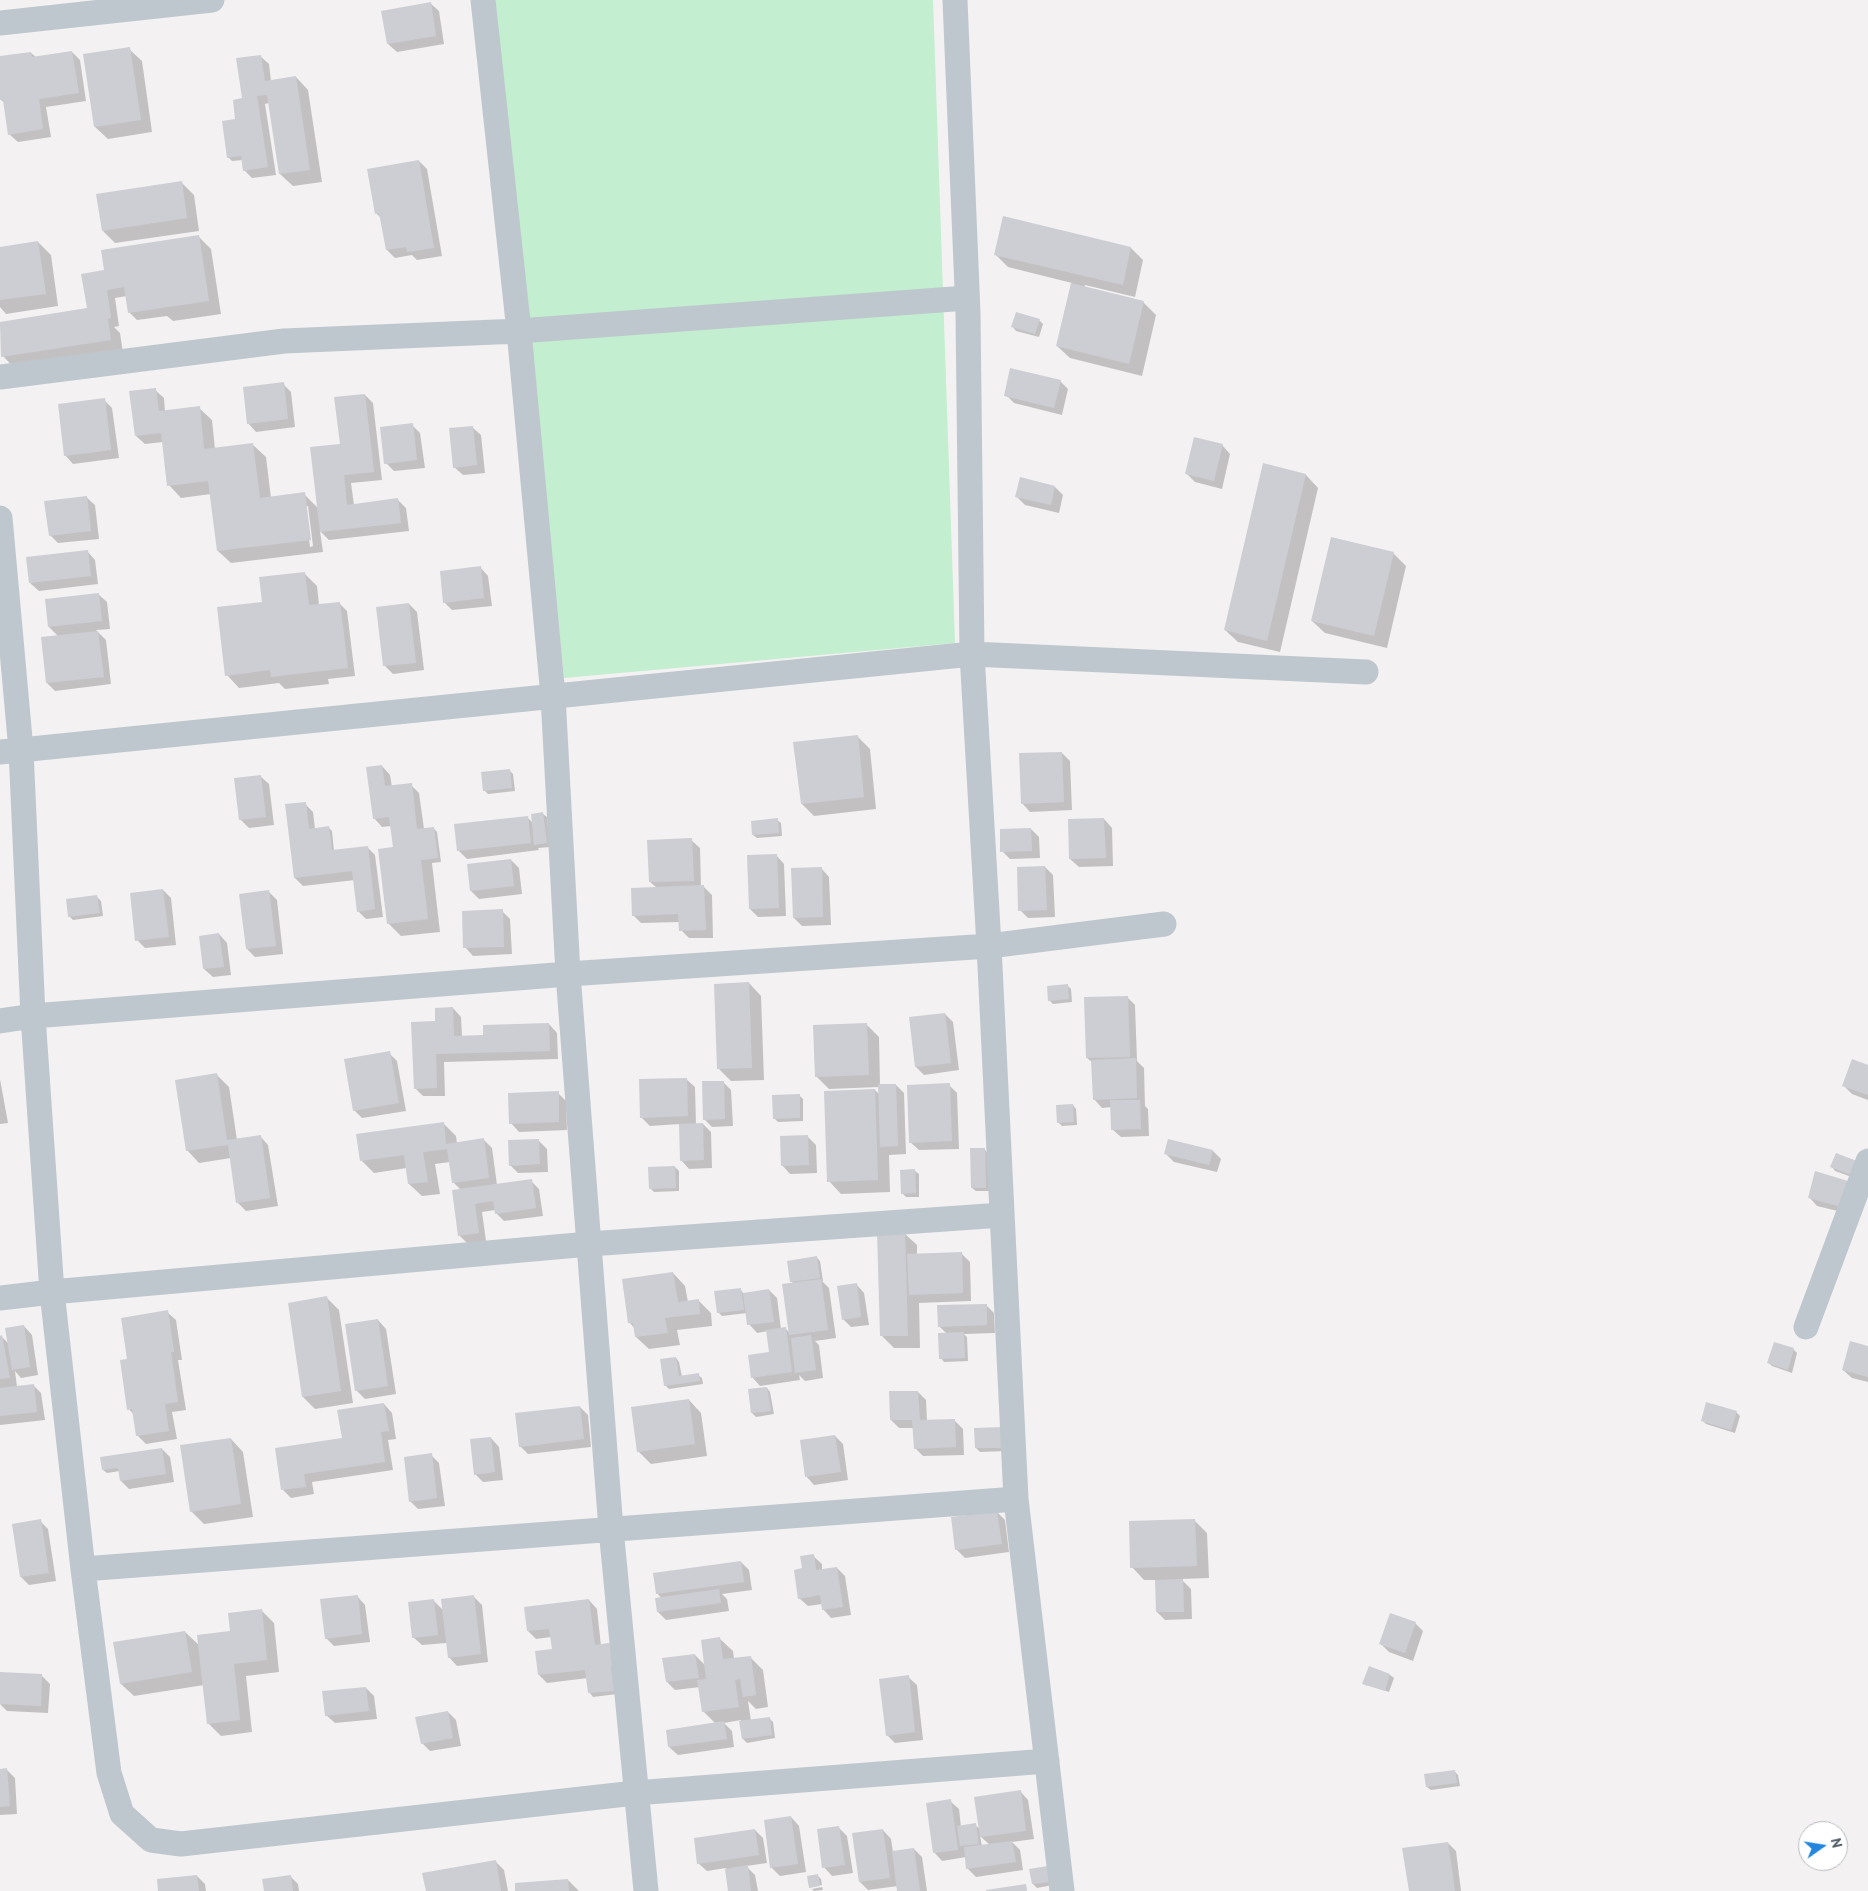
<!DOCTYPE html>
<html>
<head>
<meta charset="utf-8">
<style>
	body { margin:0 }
	#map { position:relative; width:1868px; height:1891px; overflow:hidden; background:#f3f1f2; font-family:"PT Sans",sans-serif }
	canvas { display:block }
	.north { position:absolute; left:1798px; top:1821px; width:50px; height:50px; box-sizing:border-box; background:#fff; border:1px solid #b7bbbf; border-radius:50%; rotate:77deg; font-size:14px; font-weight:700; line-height:20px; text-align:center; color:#4a565e }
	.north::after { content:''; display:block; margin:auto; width:18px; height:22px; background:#2385dc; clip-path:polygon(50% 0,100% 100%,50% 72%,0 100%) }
</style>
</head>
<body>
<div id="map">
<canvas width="1868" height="1891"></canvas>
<div class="north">N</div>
</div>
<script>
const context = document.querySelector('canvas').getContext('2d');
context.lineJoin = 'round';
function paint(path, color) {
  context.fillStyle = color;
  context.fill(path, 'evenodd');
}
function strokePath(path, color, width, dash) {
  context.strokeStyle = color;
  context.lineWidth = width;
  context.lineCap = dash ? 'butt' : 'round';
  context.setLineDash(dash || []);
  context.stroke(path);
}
const green = new Path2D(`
	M495,0H933L955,643L564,678Z`);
const shadow = new Path2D(`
	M430,3L439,11L444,44L397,52L388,44Z
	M129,49L142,61L152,132L108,139L95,127L84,56Z
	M72,52L80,60L86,101L46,107L51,137L18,142L9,134L5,103L1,100L0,57L31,53L36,57Z
	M260,56L269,64L271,81L296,77L308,90L322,182L293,186L280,174L269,103L265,104L276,175L252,178L244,170L243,160L232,161L228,157L235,120Z
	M419,161L427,169L442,256L417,260L412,255L395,258L387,250L382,219L376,213Z
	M181,182L194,195L199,231L115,243L103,231Z
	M1004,218L1131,248L1143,260L1135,297L1085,285L1084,288L1143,302L1156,315L1142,376L1070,358L1057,346L1072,283L1008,267L996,255Z
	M198,236L211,249L221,314L173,321L167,316L137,320L129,312L127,296L115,298L119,326L114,327L120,333L123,353L15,369L3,356L0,323L88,310L106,271Z
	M38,242L51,255L58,306L6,314L0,307V248Z
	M1039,320L1043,324L1039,337L1016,331L1013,327Z
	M1060,381L1068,389L1062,415L1014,403L1006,395Z
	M283,384L291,392L295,427L256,432L248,423Z
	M155,390L164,398L165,412L199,408L212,420L215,449L253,445L266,457L271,498L304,494L318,508L341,445L365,395L373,403L382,480L351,483L354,505L397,499L406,508L409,531L329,540L320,531L323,552L231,563L218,551L211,494L181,498L169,485L163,442L145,444L136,436ZM305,506H308L313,546L310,547Z
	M104,400L112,408L119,458L73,464L65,455Z
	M412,425L420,433L425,468L394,471L386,463Z
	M472,427L481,435L485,473L463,475L454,467Z
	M1222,445L1230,454L1222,489L1195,482L1187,474Z
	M1264,465L1306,475L1318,488L1280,652L1238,642L1225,630Z
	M1021,479L1055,487L1063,495L1059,513L1025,505L1016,496Z
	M86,497L95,505L99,539L58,543L50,535Z
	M87,551L95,560L98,584L39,591L30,583Z
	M1393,553L1406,566L1387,648L1325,633L1312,621Z
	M480,567L488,576L492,606L452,610L444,602Z
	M304,573L317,586L319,605L339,603L347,611L355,676L328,679L329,684L285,689L279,683L239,688L227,675L264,603Z
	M98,594L107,602L110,629L96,630L106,640L111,684L55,691L47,683L58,636L49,627Z
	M409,604L417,612L424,670L393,674L385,666Z
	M857,736L870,749L876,809L814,816L802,804Z
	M1062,753L1070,761L1072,810L1030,812L1022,803Z
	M382,766L390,775L392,787L411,785L419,793L424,829L433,828L437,832L441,862L432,863L440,932L401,936L389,924L395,848L391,826L382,827L374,818Z
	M509,770L513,774L515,791L488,794L484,790Z
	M260,776L269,784L274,825L249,828L240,819Z
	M305,804L313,812L315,829L328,827L332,831L334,851L367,847L375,855L383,917L366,919L358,911L355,880L303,886L295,878L287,806Z
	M543,814L547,817L550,847L538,848L539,850L467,859L458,850L527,817L533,823Z
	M1104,819L1112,828L1113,866L1079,867L1070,859Z
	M777,820L781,823L782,836L757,838L753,835Z
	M1031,829L1039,837L1040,858L1010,859L1002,851Z
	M691,840L700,848L701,887L703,886L712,895L713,938H689L681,930L680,922L641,923L633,915L657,888L650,882Z
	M776,855L784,864L786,916L758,917L750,909Z
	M511,860L519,868L522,894L479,899L471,891Z
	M1045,867L1053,875L1055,917L1028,918L1020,910Z
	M821,868L829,877L831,925L802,926L794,918Z
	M163,890L171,898L176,945L145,948L137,940Z
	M269,892L277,900L283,954L255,957L247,949Z
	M97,897L101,901L103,916L73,920L69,916Z
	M502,911L510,919L512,954L473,956L465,947Z
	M219,934L227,943L231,975L213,977L204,969Z
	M749,983L761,996L764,1080L731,1081L718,1068Z
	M1067,985L1071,989L1072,1002L1053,1004L1049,1000Z
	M1127,997L1135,1005L1137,1061L1144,1068L1145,1106L1148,1109L1149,1136L1121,1137L1112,1129V1107L1102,1108L1094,1099L1093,1063L1087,1058Z
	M453,1008L461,1017L462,1036H485L549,1024L557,1033L558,1059L444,1062L445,1096H423L415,1088L437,1023Z
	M945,1014L953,1022L959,1070L924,1075L916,1067Z
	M866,1024L879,1037L880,1085H896L904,1093L906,1154L889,1155L890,1192L841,1194L829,1181L875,1090L880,1095L879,1087L829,1089L816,1076Z
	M389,1053L397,1061L406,1111L362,1118L354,1110Z
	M1868,1066V1100L1852,1094L1844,1086Z
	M217,1075L229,1087L237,1140L260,1136L268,1145L278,1206L246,1211L238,1203L231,1158L199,1163L187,1150Z
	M0,1079L8,1123L0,1124Z
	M686,1079L695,1087L696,1124H703L711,1132L712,1168L689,1169L681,1160L680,1124L650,1126L641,1117Z
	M723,1082L731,1090L733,1126L712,1127L704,1119Z
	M949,1085L957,1093L959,1149L919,1150L910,1142Z
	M558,1093L566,1101L567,1130L519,1132L511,1123Z
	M799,1095L803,1099V1121L778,1122L774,1118Z
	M1073,1105L1076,1109L1077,1125L1062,1126L1058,1122Z
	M443,1123L456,1136L457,1143L484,1140L492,1148L497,1185L531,1181L539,1189L543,1216L504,1221L496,1213L495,1210L482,1212L486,1241L468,1244L459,1235L461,1190L453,1182L450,1162L435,1164L440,1194L422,1196L409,1184L407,1168L374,1173L361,1160Z
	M808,1137L816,1145L817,1173L790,1174L782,1165Z
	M539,1141L547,1149L548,1172L518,1173L510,1165Z
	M984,1149L988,1153L989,1191H976L972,1188Z
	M1213,1151L1221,1159L1217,1172L1174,1162L1166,1154Z
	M1836,1154L1860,1180L1835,1171L1832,1167Z
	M675,1167L679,1171V1191L654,1192L651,1189Z
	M915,1171L919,1174V1197H906L902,1193Z
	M1815,1173L1850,1214L1817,1206L1809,1197Z
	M904,1233L917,1245V1255L961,1253L970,1262L971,1301L919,1303L920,1348H894L882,1336Z
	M817,1258L820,1261L823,1281H822L829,1288L836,1338L815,1341L819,1345L823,1378L805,1381L799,1375L800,1380L760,1386L752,1377L771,1353L768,1331L757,1333L749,1324L747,1313L722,1316L718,1312L740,1289L744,1294L769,1290L777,1298L781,1329H786L790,1333L794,1284L791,1281Z
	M673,1273L685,1286L688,1302L698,1300L711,1313L712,1326L677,1330L680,1345L649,1349L636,1337L635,1329L630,1323Z
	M856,1284L864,1293L869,1325L851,1327L843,1319Z
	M327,1298L339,1310L353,1403L315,1409L303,1397Z
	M986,1305L994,1313L995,1333L964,1334L967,1337L968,1361L944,1362L941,1358L947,1334L939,1326Z
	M167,1312L176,1320L182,1360H178L186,1410L172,1412L177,1439L146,1444L138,1436L134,1415L129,1409L128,1360Z
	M378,1320L386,1329L396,1394L365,1399L356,1390Z
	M24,1326L32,1335L38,1375L21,1378L15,1371L17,1387L33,1385L41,1393L45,1420L0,1425V1337H2L9,1344Z
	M1868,1347V1382L1852,1378L1843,1370Z
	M1793,1349L1797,1353L1792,1373L1772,1366L1769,1363Z
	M676,1358L679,1362L682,1377L698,1375L702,1378L703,1384L669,1389L665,1385Z
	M767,1388L770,1392L774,1414L756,1417L752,1413Z
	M918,1392L926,1400L927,1421H955L963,1429L964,1455L923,1456L915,1448L914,1428H899L891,1420Z
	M689,1400L701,1413L707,1456L651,1464L638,1451Z
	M384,1404L392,1413L396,1439L388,1440L393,1470L312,1482L314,1494L291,1498L283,1490Z
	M580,1407L588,1415L591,1447L528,1454L520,1446Z
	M1736,1412L1740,1416L1735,1433L1706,1424L1702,1420Z
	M1003,1428L1007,1451L980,1452L976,1448Z
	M835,1436L843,1444L848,1480L814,1485L806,1476Z
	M491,1438L499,1447L503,1480L483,1482L475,1474Z
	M231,1439L243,1452L253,1517L204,1524L191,1511Z
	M162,1449L170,1457L174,1482L129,1489L121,1481L120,1471L107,1473L103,1470Z
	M431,1455L439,1463L445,1506L418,1509L410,1501Z
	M997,1512L1005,1520L1009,1552L965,1558L957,1550L952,1518Z
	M40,1521L48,1529L56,1581L29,1585L21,1577Z
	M1195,1521L1207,1533L1209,1578L1181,1579L1191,1589L1192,1619L1165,1620L1157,1612L1156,1580H1144L1132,1567Z
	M813,1556L822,1564V1570L837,1568L845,1576L851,1615L831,1618L823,1609L822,1604L808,1606L799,1598L803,1570Z
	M741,1562L749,1570L752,1590L722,1594L727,1599L729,1611L666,1620L658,1612L662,1599L657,1593Z
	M357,1596L365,1605L370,1642L334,1646L326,1638Z
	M474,1597L482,1605L488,1662L457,1666L449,1657L447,1643L422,1645L413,1637L434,1601L443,1610Z
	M589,1600L597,1609L601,1646L616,1644L617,1694L593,1697L590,1693L588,1678L547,1683L539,1675L553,1651L551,1637L536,1639L528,1631Z
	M261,1610L274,1623L279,1672L246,1676L252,1732L221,1736L208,1723L204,1685L134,1696L121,1684L185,1632L200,1646L231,1632Z
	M1415,1623L1423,1631L1413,1661L1389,1652L1381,1644Z
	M720,1639L733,1651L734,1659L750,1657L763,1670L768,1707L756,1709L748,1701L751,1721L769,1718L773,1722L775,1738L747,1743L743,1739L741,1720L724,1723L732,1731L734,1747L678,1755L669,1747L716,1724L703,1711L700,1687L675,1690L667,1682L695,1655L706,1666Z
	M1369,1667L1390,1675L1394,1678L1389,1692L1367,1684V1686L1364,1683Z
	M0,1674L42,1676L50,1684L48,1713L7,1711L0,1704Z
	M908,1677L917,1685L923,1740L895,1743L887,1735Z
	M366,1688L374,1696L377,1719L335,1723L326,1715Z
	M448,1712L456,1720L461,1746L430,1751L422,1743Z
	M0,1770H7L15,1778L17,1814L0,1815Z
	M1454,1771L1458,1775L1460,1786L1431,1790L1427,1787Z
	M1020,1791L1028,1800L1034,1839L1012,1842L1020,1850L1023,1870L976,1877L968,1869L966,1857L942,1861L934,1852L950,1801L959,1809L961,1827L975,1825L980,1829ZM980,1836L990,1845L982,1846Z
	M791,1817L799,1826L806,1872L780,1876L771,1867Z
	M839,1828L847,1836L853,1873L832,1876L824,1867Z
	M755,1830L763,1838L767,1863L746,1866L755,1875L758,1891H729L726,1868L707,1871L698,1863Z
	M883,1830L891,1839L893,1852L914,1849L922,1857L927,1891H899L898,1886L868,1890L860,1882Z
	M1448,1843L1456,1851L1461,1891H1410Z
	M496,1862L504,1870L508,1891H427Z
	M1031,1870L1053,1885L1037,1888L1033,1884Z
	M197,1876L205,1884L206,1891H159Z
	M290,1876L298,1884L299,1891H265Z
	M818,1876L821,1879L822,1885L811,1886V1888L810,1887Z
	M568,1880L579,1891H516Z
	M822,1887L823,1890L814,1891L812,1889Z`);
const building = new Path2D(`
	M431,2L436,36L387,44L381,11Z
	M130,47L141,120L94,127L83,54Z
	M72,51L79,93L39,99L43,129L8,135L3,100H0V56L31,52L32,57Z
	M261,55L265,81L296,76L310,170L279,174L267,95L257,96L268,167L243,171L241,156L227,158L222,121L235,119L233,100L242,98L236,58Z
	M419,160L434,248L407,252L406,247L386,250L379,213L375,214L367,169Z
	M182,181L187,218L102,231L96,194Z
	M1003,216L1131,247L1123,285L994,255Z
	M199,235L209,301L128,313L124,287L107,290L111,318L108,319L111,340L1,357L0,322L87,308L81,274L104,270L101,250Z
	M38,241L46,294L0,300V247Z
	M1071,283L1144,301L1129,364L1056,346Z
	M1016,312L1040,319L1035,334L1011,327Z
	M1010,368L1061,380L1054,408L1004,396Z
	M284,382L288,419L247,424L243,387Z
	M156,388L159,411L200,406L204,449L253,443L260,498L305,492L311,540L217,551L208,481L167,486L161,433L135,436L129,391Z
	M365,394L374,472L344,475L347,505L398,498L401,523L320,532L310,447L340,444L334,397Z
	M105,398L111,450L64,456L58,404Z
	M413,423L417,460L384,464L380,427Z
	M473,426L477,465L453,468L449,428Z
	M1194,437L1223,444L1214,481L1185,474Z
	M1263,463L1306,474L1267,641L1224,630Z
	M1020,477L1055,486L1051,505L1015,497Z
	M87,496L91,531L49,536L44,501Z
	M1331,537L1394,552L1374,636L1311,621Z
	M88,550L91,576L29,583L26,557Z
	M481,566L484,598L443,603L440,571Z
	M305,572L309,605L340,602L348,668L271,677L270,670L225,676L217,607L262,602L259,577Z
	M99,593L102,621L48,627L45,599Z
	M409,603L416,663L383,666L376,607Z
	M98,631L104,677L46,683L41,637Z
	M858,735L864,797L801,804L793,742Z
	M1062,752L1064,802L1021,804L1019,753Z
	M382,765L385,786L412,783L417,829L434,827L438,858L421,860L428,919L387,924L378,849L393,847L389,817L373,819L366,767Z
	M510,769L512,788L483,791L481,772Z
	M261,775L266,817L239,820L234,778Z
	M306,802L309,829L329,826L332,850L368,846L375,909L357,912L352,871L294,878L285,804Z
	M543,812L547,843L534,845L531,814Z
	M528,816L531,843L457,851L454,824Z
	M778,818L779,833L752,835L751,821Z
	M1104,818L1106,858L1069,859L1068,819Z
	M1031,828L1032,851L1000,852V829Z
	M692,838L694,881L649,882L647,840Z
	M777,854L779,908L749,909L747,855Z
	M511,859L514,886L470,891L467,864Z
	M1045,866L1047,910L1018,911L1017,867Z
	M822,867L823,917L793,918L791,868Z
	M704,885L706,930L679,931L678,914L632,916L631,888Z
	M163,889L169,937L135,941L130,893Z
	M269,890L276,946L246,949L239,894Z
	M97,895L100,913L68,917L66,899Z
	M503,909L504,947L463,948L462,911Z
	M219,933L224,967L203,969L199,936Z
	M749,982L752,1068L717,1069L714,984Z
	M1068,984L1069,999L1048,1001L1047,986Z
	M1128,996L1130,1057L1086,1058L1084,997Z
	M453,1007L454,1036L483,1035V1025L549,1023L550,1051L436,1054L437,1088L414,1089L411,1022L435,1021V1008Z
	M945,1013L951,1063L915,1067L909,1017Z
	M867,1023L869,1075L815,1077L813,1025Z
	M390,1051L399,1103L353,1111L344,1059Z
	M1136,1058L1137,1098L1093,1100L1091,1060Z
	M1852,1059L1868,1065V1095L1842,1086Z
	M217,1073L227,1140L261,1135L270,1198L236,1203L228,1145L186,1151L175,1080Z
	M687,1078L688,1116L640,1118L639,1079Z
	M702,1081H724L725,1119L703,1120Z
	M950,1083L952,1141L909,1143L907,1085Z
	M878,1084H896L898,1146L880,1147Z
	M875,1089L878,1180L827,1182L824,1091Z
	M559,1091V1122L509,1124L508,1093Z
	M800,1094V1118L773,1119L772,1095Z
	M1110,1100H1140L1141,1129L1111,1130Z
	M1073,1104L1074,1122L1057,1123L1056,1105Z
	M444,1122L446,1144L484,1138L489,1178L452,1183L447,1149L423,1152L428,1182L408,1184L404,1155L360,1161L356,1134Z
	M703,1123L704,1160L680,1161L679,1124Z
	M808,1135L809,1165L781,1166L780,1136Z
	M539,1139L540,1164L509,1166L508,1140Z
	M1168,1139L1213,1150L1209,1165L1164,1154Z
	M970,1148H985L986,1188H971Z
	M1836,1153L1862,1163L1857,1177L1830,1167Z
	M675,1166L676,1188L649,1189L648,1167Z
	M915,1169L916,1193L901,1194L900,1170Z
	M1815,1171L1848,1181L1842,1207L1808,1198Z
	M532,1179L536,1208L495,1214L493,1201L475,1204L479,1233L458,1236L452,1190Z
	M877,1232H905L908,1336H880Z
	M962,1252L963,1293L909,1295L907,1254Z
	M817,1256L820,1278L790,1282L787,1261Z
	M673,1272L678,1302L699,1299L700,1314L665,1318L668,1333L635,1337L633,1323H628L622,1279Z
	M821,1279L828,1330L789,1335L782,1284Z
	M857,1283L861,1317L842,1320L837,1286Z
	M741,1288L744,1310L717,1313L714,1291Z
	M769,1289L774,1322L747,1325L743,1293Z
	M327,1296L341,1391L302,1397L288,1303Z
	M987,1304V1325L938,1327L937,1305Z
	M168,1310L174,1352H171L178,1402L165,1404L169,1431L136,1436L132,1409L127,1410L120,1360L127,1359L121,1318Z
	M378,1319L388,1386L355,1391L345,1324Z
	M24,1325L30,1367L12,1370L5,1328Z
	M786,1327L792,1372L751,1378L748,1355L769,1352L766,1330Z
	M964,1332L965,1358L939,1359L938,1333Z
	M2,1335L10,1378L0,1379V1336Z
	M811,1335L816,1370L795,1373L791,1338Z
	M1850,1341L1868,1346V1377L1842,1370Z
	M1774,1342L1794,1348L1788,1370L1767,1363Z
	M676,1357L679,1376L699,1373L700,1381L664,1386L660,1359Z
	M34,1384L37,1412L0,1416V1388Z
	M767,1387L771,1411L751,1413L748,1389Z
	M889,1391H918L920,1420L955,1419L956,1447L914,1449L912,1420H890Z
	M689,1399L695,1444L637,1452L631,1407Z
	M1706,1402L1737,1411L1731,1430L1701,1421Z
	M384,1403L389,1431L381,1432L385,1462L304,1474L306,1487L281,1490L275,1448L342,1438L337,1410Z
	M580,1406L584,1439L519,1447L515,1413Z
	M1003,1427L1004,1448H975L974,1428Z
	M835,1435L841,1472L805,1477L800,1440Z
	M491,1437L495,1472L474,1475L470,1439Z
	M231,1438L241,1504L190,1512L180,1445Z
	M162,1448L166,1474L120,1481L118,1468L102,1470L100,1457Z
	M432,1453L437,1498L409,1502L404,1457Z
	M997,1511L1002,1544L955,1550L951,1517Z
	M41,1519L49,1573L20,1577L12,1524Z
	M1195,1519L1197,1566L1130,1568L1129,1521Z
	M814,1554L816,1570L837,1567L843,1607L822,1610L820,1595L798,1599L794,1570L802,1568L800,1556Z
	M741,1561L744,1582L656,1594L653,1573Z
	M1183,1579L1184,1612H1156L1155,1580Z
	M719,1589L721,1603L657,1612L655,1598Z
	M358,1595L362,1634L325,1639L320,1599Z
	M474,1595L481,1654L448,1658L441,1599Z
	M434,1599L438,1635L412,1638L408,1602Z
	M589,1599L595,1645L616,1642L619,1666L611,1667L614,1691L588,1693L585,1670L538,1675L535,1651L552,1649L549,1629L527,1631L524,1607Z
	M262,1609L267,1660L234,1664L240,1720L207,1724L197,1635L230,1631L228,1613Z
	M1390,1613L1416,1622L1405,1653L1379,1644Z
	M185,1631L192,1672L120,1684L113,1642Z
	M720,1637L723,1659L751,1656L756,1695L743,1697L740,1679L735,1680L739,1707L702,1712L697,1680L706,1679L701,1640Z
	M695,1654L699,1678L666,1682L662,1658Z
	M1369,1666L1390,1674L1385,1691L1362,1684Z
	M0,1672L42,1674L41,1706L0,1704Z
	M909,1675L915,1732L886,1736L879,1679Z
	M366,1687L369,1711L325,1716L322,1691Z
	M448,1711L453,1738L421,1744L415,1717Z
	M770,1717L772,1735L742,1739L739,1721Z
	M724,1721L727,1739L668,1747L666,1730Z
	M7,1768L10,1806L0,1807V1769Z
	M1455,1770L1457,1783L1426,1787L1424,1774Z
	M1021,1790L1026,1831L980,1837L974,1797Z
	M951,1799L958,1850L933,1853L926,1803Z
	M791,1816L798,1864L770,1868L764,1820Z
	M976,1823L979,1844L960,1846L957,1826Z
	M839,1826L845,1865L822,1868L817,1829Z
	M755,1829L759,1855L697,1864L694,1838Z
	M883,1829L890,1878L859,1882L852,1833Z
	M1012,1841L1016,1862L966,1869L964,1847Z
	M1448,1842L1455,1891H1409L1402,1848Z
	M914,1848L920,1891H897L892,1851Z
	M496,1860L501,1891H426L422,1873Z
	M748,1865L751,1891H728L725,1869Z
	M1048,1866L1050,1882L1032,1884L1029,1869Z
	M818,1874L820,1886L809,1888L807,1876Z
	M197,1875L199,1891H158L157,1879Z
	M291,1875L293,1891H264L262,1879Z
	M568,1879L569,1891H515V1883Z
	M1026,1884L1027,1891H986V1890Z`);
const minor = new Path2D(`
	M483,0L519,331L553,696L568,974L611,1529L646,1891
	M955,0L968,313L972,654L989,946L1016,1499L1062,1891
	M0,23L212,0
	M0,377L284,341L519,331L967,298
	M0,518L21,750L33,1016L52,1292L83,1569L109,1773L122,1814L151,1840L181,1844L635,1793L1047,1761
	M0,752L972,654L1366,672
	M0,1021L33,1016L568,974L989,946L1164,924
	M0,1298L52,1292L589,1244L1002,1215
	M1806,1327L1868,1161
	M83,1569L1016,1499`);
paint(green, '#c3eed0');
paint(shadow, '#0003');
paint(building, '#ccced3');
strokePath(minor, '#bec7cd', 25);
</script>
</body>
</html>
